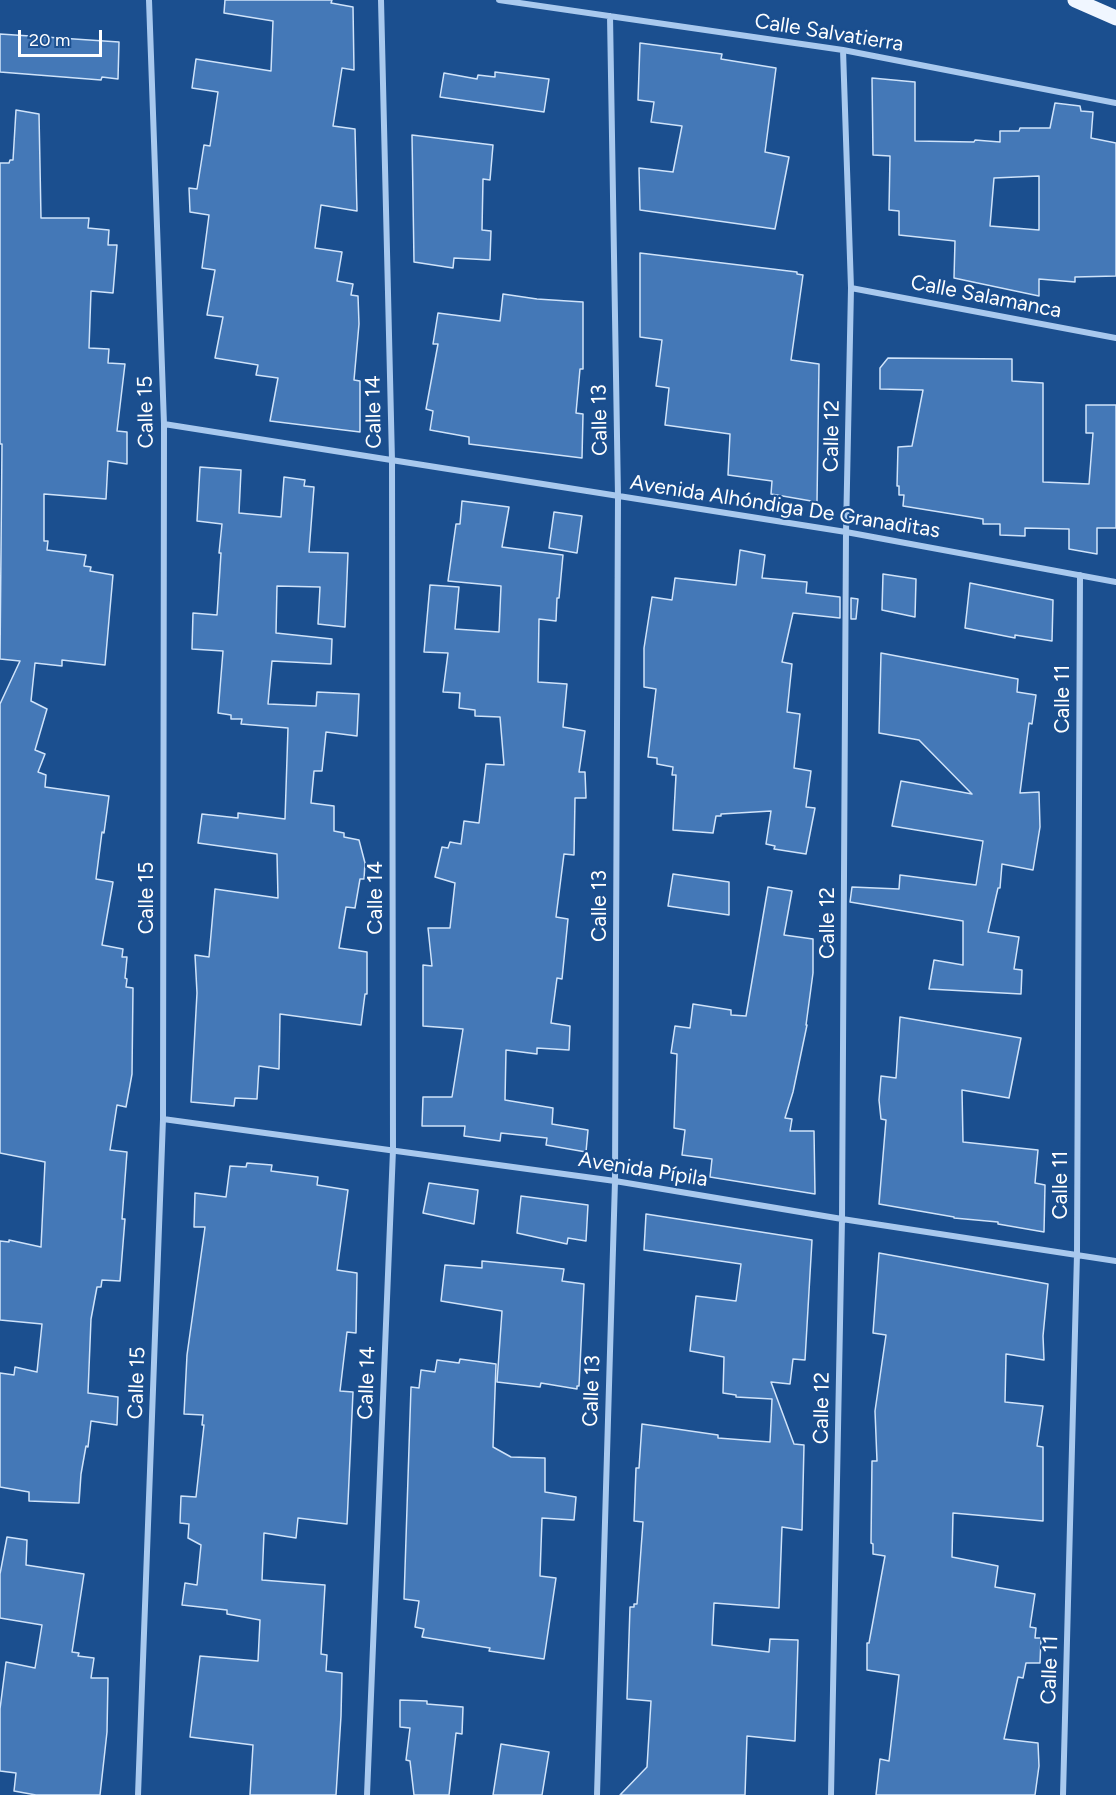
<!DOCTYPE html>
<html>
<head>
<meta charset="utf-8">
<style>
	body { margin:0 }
	#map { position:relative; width:1116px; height:1795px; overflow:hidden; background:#1b4f8f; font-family:Figtree,sans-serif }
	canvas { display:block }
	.scale { position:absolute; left:18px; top:30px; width:84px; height:27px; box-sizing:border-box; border:3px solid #fff; border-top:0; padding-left:8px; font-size:18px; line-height:21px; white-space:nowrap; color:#fff; -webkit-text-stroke:4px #1b4f8f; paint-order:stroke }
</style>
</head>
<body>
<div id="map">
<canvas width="1116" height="1795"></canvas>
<div class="scale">20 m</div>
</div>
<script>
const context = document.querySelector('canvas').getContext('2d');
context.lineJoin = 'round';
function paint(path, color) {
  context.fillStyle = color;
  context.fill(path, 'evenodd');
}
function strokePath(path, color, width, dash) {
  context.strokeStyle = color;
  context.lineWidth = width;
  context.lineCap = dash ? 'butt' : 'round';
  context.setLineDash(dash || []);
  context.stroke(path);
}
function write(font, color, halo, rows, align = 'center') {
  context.font = font + ' Figtree,sans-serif';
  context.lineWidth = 4.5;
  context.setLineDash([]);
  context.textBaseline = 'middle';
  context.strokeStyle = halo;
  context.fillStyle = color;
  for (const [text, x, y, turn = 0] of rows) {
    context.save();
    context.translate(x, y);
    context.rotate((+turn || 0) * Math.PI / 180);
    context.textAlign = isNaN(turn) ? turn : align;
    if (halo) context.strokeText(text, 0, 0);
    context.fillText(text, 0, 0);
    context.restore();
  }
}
const building = new Path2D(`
	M225,0H332L331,3L353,7L354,70L342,68L333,126L355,129L357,211L321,205L315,248L342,252L337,281L353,284L351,295L358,296L359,324L354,380L360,381V432L270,421L278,378L256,375L258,365L215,358L223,317L207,315L215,270L202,268L209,215L190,212L189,188L197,189L204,145L210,146L218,92L192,88L196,59L271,71L273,21L224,13Z
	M0,34L119,42L118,79L102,77L101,80L0,72Z
	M640,43L722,54L721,59L776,68L765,152L789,157L775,229L640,210L639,168L673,172L682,126L651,122L654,102L638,100Z
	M495,72L549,79L544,112L440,97L444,73L477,79L478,75L495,77Z
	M872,78L915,82V141L974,142L975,140L1000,142V131H1019L1020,128H1050L1055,103L1080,106L1081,111L1093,112L1091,138L1116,143V276L1075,277V282L1039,279V296L954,278L955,241L899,235V211L889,210L890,156L873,155ZM1039,176V230L990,226L994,178Z
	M16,110L39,114L41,218H89L88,228L109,230L108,245H117L113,293L91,291L89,348L109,349L108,363L125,364L117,431L127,432V464L108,461L106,499L44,494V541H48L47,550L86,555L84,566L91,567L90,571L113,575L105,665L62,660V666L35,663L31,701L47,709L35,750L45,754L38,772L46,775L45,787L109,796L104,833L102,832L96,879L113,882L102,945L123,949L122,957H127L125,978L127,979L126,987L133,988L132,1074L126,1107L117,1105L110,1150L127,1152L122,1219H125L120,1281L102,1280L101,1287H97L91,1319L88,1393L118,1397L117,1425L91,1421L88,1447L86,1446L81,1474L79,1503L29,1501V1492L0,1487V1373L14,1375L15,1367L37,1372L42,1324L0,1320V1241L9,1242V1240L41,1247L45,1162L0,1153V704L20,661L0,659L2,444H0V163H9L10,160H13Z
	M412,135L493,145L490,180L483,179L482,230L491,231L490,260L454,258L453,268L414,262Z
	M640,253L797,272V274L803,275L791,360L819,364L817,502L771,494L772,481L728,475L730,434L665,425L669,388L656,386L662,340L640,337Z
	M503,294L537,299L583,302V369H580L576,413L583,414L582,458L469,444V437L430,430L433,411L426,409L438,344H433L438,313L500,321Z
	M888,358L1012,359V381L1043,383V482L1089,484L1093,433H1086V405H1116V528H1097V554L1069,549V529L1025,528V536L1000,535V524H983V519L903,506L904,495H899V486H897L898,447L912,446L923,390L880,389V368Z
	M200,467L241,470L239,513L281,517L284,477L305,480L304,486L314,487L309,552L348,553L345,627L318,624L320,587L277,586L276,633L332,639L331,664L272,661L268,704L316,706L317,692L359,694L357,736L326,732L322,771H314L311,803L334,806V831L344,833V837L359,840L365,863L364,879H360L355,908L346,907L339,948L367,952V994H365L361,1025L280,1014L279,1069L259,1066L257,1099L235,1098L234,1106L191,1102L197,993L195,955L209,957L215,889L278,898L277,854L198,843L202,814L238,818V813L285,819L288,728L241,724L242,719H231V715L218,713L223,651L192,649L193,613L217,615L221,553H219L222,524L197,521Z
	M462,501L509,507L502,547L563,555L559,598H557L556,621L539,619L538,682L567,684L563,727L585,731L579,772H585L586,798H575L574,855L564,854L556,917L568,919L562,979L557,978L551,1023L570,1026L569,1050L537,1048V1054L506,1050L505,1100L553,1108L552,1124L588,1130L586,1152L546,1145L547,1138L501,1133L500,1141L464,1136L465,1126H422L423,1097H452L463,1029L423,1026V965L432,966L428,928H450L455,883L435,877L442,847L448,848L450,842L461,844L464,821L479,823L486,764L504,765L500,717L475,716V710L459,708L460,693L443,692L448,653L424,652L430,585L459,587L455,629L499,632L501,586L448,581L456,524H460Z
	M554,512L582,516L577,553L549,548Z
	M740,550L765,555L762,578L807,582L806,593L840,597V618L793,613L782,662L792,664L787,712L800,714L794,768L811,771L806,807L815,808L806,854L774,849L775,846L766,844L771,811L721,814V816H716L713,833L673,830L676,775H672L673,767L657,764V758L648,757L656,689L644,687V648L652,597L672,600L675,578L736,585Z
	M883,574L916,579L915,617L882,610Z
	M970,583L1053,600L1052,641L1015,635V638L965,628Z
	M851,598L858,599L856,619H851Z
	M881,653L1018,679L1017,692L1036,695L1032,724L1029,723L1020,793L1039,792L1040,827L1033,870L1002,864L1000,888H998L988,932L1019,937L1014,969L1022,970L1021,994L929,989L934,960L963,965V921L850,902L852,887L899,889L900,875L976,885L983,841L892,826L901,781L972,794L919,740L879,733Z
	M673,874L729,882V915L668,906Z
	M768,887L792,891L784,935L813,939V973L806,1025H807L793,1092L785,1118L792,1119L790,1131H814L815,1194L710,1177L712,1159L682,1155L685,1130L674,1128L677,1054L671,1053L675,1026L690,1028L693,1004L731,1010V1015L746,1016Z
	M900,1017L1021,1038L1009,1098L962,1090L963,1142L1038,1150L1035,1183L1045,1185L1044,1232L998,1224V1222L954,1218V1217L879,1204L886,1120L881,1119L879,1100L881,1076L896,1078Z
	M247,1163L272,1165L271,1171L318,1177L317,1185L348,1190L337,1270L357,1273L356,1333L347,1332L340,1391L353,1392L347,1524L298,1518L296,1538L264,1533L262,1580L325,1585L321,1654L327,1655L326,1671L342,1673L341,1716L336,1795H250L253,1745L190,1737L200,1656L258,1661L260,1620L227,1614V1610L182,1605L185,1583L197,1585L201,1545L188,1538L189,1524L180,1523L181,1496L196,1497L204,1425H202L203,1415L184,1414L187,1355L205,1227H194L195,1193L226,1197L230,1166L246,1167Z
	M429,1183L478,1190L474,1224L423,1213Z
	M521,1196L588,1205L586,1241L568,1238L567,1244L517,1233Z
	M646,1214L812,1240L805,1360L793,1359L790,1384L771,1382L794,1444L804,1445L802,1530L782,1527L779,1608L714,1603L712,1645L769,1652L770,1639L798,1640L795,1741L747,1736L745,1795H620L647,1767L651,1701L627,1699L630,1607H634V1604H637L643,1522L634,1521L636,1468H639L642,1424L718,1435V1438L770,1442L772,1399L736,1397V1395L723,1393L724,1357L690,1351L696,1296L736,1301L741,1264L644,1250Z
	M879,1253L1048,1284L1043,1336L1044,1360L1006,1354L1005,1402L1043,1406L1037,1446L1043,1447V1521L953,1513L952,1557L998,1566L995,1587L1035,1594L1030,1627L1036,1628L1035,1638H1041L1040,1663H1026L1023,1678L1018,1677L1004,1739L1038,1743L1039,1766L1035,1795H876L880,1759L889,1761L899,1675L867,1670V1643H869L885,1556L873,1554V1544L871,1543L872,1461H877L875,1411L886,1335L873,1333Z
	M482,1261L564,1269L562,1281L584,1284L579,1386H577V1389L541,1383L540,1387L497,1382L502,1311L441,1301L445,1265L482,1268Z
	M460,1359L496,1364L493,1447L511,1457L545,1458V1492L576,1497L574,1520L542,1518L540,1576L556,1578L544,1659L489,1651L490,1648L422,1637L424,1629L415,1627L419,1601L404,1599L411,1387L419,1388L421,1370L435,1372L437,1360L459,1363Z
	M7,1537L27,1540L26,1565L84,1574L72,1652L79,1653L78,1656L94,1658L91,1678H108L107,1732L100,1795H36L14,1791L16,1773L0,1771V1709L6,1662L35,1668L42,1625L0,1618V1574Z
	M400,1700L427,1701V1704L463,1707L462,1734L456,1733L449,1795H414L410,1761L406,1760L410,1728L400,1727Z
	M501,1744L549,1752L542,1795H493Z`);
const minor = new Path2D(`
	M499,0L843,50L1116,103
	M851,288L1116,338
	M164,424L846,532L1116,582
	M163,1119L615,1181L842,1219L1116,1261
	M138,1795L163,1119L164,424L149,0
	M367,1795L393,1150L392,460L381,0
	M597,1795L615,1181L618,496L610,16
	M831,1795L842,1219L846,532L851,288L843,50
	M1063,1795L1077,1254L1080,575`);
const primary = new Path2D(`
	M1075,0L1116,18`);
const streetNames = [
	["Calle Salvatierra",829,33,9],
	["Calle Salamanca",986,297,11],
	["Calle 15",146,412,-91],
	["Calle 14",374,412,-91],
	["Calle 13",600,420,-91],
	["Calle 12",832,436,-89],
	["Avenida Alhóndiga De Granaditas",785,507,9],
	["Calle 11",1063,699,-90],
	["Calle 15",147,898,-90],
	["Calle 14",376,898,-90],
	["Calle 13",600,906,-90],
	["Calle 12",828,923,-90],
	["Avenida Pípila",643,1170,9],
	["Calle 11",1061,1185,-90],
	["Calle 15",137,1383,-88],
	["Calle 14",367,1383,-88],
	["Calle 13",592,1391,-88],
	["Calle 12",822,1408,-89],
	["Calle 11",1050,1670,-88]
];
paint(building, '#4478b7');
strokePath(building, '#cfe3fa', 1.5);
strokePath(minor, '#a9c9ee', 6);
strokePath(primary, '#f0f6ff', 15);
write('21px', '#fff', '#1b4f8f', streetNames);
</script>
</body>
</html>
